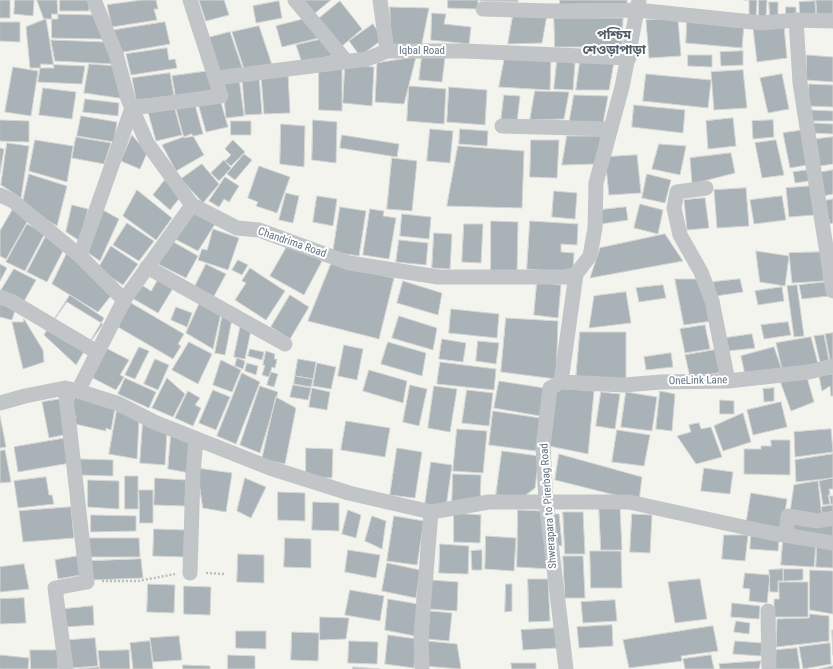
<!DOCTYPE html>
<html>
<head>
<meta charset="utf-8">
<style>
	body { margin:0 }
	canvas { display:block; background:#f4f4ef }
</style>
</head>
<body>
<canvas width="833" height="669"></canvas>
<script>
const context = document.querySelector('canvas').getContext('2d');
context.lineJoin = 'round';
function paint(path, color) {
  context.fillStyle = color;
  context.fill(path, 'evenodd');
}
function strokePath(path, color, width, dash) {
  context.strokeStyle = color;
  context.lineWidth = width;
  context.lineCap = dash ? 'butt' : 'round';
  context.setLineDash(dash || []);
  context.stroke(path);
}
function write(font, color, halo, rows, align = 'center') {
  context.font = font + ' "Roboto Condensed","Noto Sans Bengali",sans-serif';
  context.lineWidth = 4;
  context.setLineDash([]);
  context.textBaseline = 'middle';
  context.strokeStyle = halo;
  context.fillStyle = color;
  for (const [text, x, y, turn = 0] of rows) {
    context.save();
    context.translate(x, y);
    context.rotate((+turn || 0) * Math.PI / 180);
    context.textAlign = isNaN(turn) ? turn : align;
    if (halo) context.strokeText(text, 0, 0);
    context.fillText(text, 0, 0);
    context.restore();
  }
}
const building = new Path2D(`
	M0,0H10V18H0Z
	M15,0H34L33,16L14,14Z
	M37,0H57L58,19H44Z
	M60,0H89V11H60Z
	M142,0H156L158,9H154L157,20L112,27L107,5Z
	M199,0H224L229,15L206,21Z
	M304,0H331L315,13Z
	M448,0H478V9L448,8Z
	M480,0H518V2L480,1Z
	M560,0H627V8L560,7Z
	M744,0H757L756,18H749V0Z
	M759,0H767L766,17L759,16Z
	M816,0H833V14H817Z
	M279,1L282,18L256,23L253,6Z
	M340,1L362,29L342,46L317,20Z
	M815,1L816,17L800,18L799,2Z
	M769,2H778V16H770Z
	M390,7L429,8L421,48H391Z
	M786,7H796V18H786Z
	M432,13L446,14L444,24L471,27L469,44L431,40Z
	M52,14L95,15L103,39L52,38Z
	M513,15H547L542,43L508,44Z
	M308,18L323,37L282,47L276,26Z
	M554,18H623L622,47H555Z
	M46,19L54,68H30L26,27Z
	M678,19L681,56L649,58L646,20Z
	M687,21L744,25L742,48L686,43Z
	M0,22H20V42L0,41Z
	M165,22L170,44L118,53L114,30Z
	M373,24L383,39L360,56L349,41Z
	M259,26L272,65L245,72L232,32Z
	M784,27L787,58L757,62L753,28Z
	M230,32L243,70L219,76L207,38Z
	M322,39L334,55L302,63L296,45Z
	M51,40L105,42L115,64L55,61Z
	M167,48L169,60L175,59L177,68L131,75L126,54Z
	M743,51V65L721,66L720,52Z
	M422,55L445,57L442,82L419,80Z
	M688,55H712V67L688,66Z
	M807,55L833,57V82L806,80Z
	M505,56L551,58L550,90L499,87Z
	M416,57L404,104L375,102L377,63Z
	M557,61L575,63L573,90L554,89Z
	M580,61L614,62L609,90H576Z
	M41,64L85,66L82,84L38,82Z
	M89,64L118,66L126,99L84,93Z
	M345,65L374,67L372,106L343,103Z
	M13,67L38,71L31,116L5,112Z
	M319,67L342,68V111L319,110Z
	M743,70L747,108L714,110L711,72Z
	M209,71L217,94L176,100L172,76Z
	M170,73L174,96L136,100L132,78Z
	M288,74L290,113L264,114L261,75Z
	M646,74L711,80L708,108L643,101Z
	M782,74L789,109L768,113L760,78Z
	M259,77L262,114L245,115L242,78Z
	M239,78L244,116L226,118L222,79Z
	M809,84L833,85V107L809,106Z
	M409,86L446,89L444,124L407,121Z
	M449,87L487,90L485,125L447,122Z
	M43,88L76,92L72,119L39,115Z
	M535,91L569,92L564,119L530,120Z
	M504,95L520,96L517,122L501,121Z
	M574,95L608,96L603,123L569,124Z
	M85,99L119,103L118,116L83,112Z
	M172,99L182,135L156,141L146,105Z
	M220,99L228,127L206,132L197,100Z
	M194,101L203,134L184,138L175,105Z
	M634,105L685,110L683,133L632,127Z
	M811,110L833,111V121H811Z
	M81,116L117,122L114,142L77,136Z
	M733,118L736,146L708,149L706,121Z
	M0,120L29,121V142L0,141Z
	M313,120L337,122L336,163L312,160Z
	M773,120L774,137L753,139L752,121Z
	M231,121H251V135H231Z
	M813,123L833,124V134L812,133Z
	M281,124L305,126L304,167L280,164Z
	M430,129L453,131L450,163L427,161Z
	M460,129L488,131L487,146L459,144Z
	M804,130L812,164L790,168L783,133Z
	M192,134L204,155L176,171L162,145Z
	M132,135L147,153L140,169L121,161Z
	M342,135L399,144L397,157L340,148Z
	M567,136H601L596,164L562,165Z
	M76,137L111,143L104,164L72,158Z
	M833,137V164L820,166L816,139Z
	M35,140L73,146L67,182L29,171Z
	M233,140L245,152L231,166L225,161L231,155L225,149Z
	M531,140H559L557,178L530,177Z
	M776,140L784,175L762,178L755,143Z
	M7,143L29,146L21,198L1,185Z
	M659,144L686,146L680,175L652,169Z
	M458,146L524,151L522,208L447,206Z
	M0,148L4,149L0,173Z
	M731,153L735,173L692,184L690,158Z
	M244,154L252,160L235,180L227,174Z
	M637,155L641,193L609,195L605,157Z
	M392,158L417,161L412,211L387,209Z
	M224,160L231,168L219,181L211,173Z
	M202,164L219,184L203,203L181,179Z
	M259,166L290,177L277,213L256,206L258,202L248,198Z
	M808,170L809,181L795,183L793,172Z
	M833,170V194L823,196L817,173Z
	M29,174L67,186L57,226L22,205Z
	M647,174L671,180L665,203L642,198Z
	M168,176L182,195L170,210L153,195Z
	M225,177L239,186L229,202L224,199L219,207L209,201Z
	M811,186L814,215L789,217L786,188Z
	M746,188L749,226L717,228L714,190Z
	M137,190L172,218L156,240L123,216Z
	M554,191L577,193L575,219L552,217Z
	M286,193L299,196L293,223L279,220Z
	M317,196L337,199L333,226L313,222Z
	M782,196L786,220L754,224L750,200Z
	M705,198L709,228L687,230L684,200Z
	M833,199V223L830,224L824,201Z
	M640,204L663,210L658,234L634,228Z
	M72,205L88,209L80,241L66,232Z
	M340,207L366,211L359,256L333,252Z
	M626,207L628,220L601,224L599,210Z
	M13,209L27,222L6,259L0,256V231Z
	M101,209L119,219L100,261L84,250Z
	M370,209L384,211L383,216L396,218L389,259L363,255Z
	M190,211L215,224L198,251L173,238Z
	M402,214L431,217L429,239L400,236Z
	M491,221L518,222L517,272H491Z
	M530,221L578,224L577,245L561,244V252L574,253L573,273L527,269Z
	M127,223L154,241L139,261L113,245Z
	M27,224L45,233L25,271L6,262Z
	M464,224H483L481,263L462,262Z
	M213,229L239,238L228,270L198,260L202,249L207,250Z
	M434,233L452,234L450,269L432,268Z
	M665,234L683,261L590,278L600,248Z
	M46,236L63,251L47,282L27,272Z
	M170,240L198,256L186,278L154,262Z
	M399,240L428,243L426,265L396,262Z
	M289,243L322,261L304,295L270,276Z
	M111,246L138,264L123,285L98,269Z
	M756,251L789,256L785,286L760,282Z
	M821,252L824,281L792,283L789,253Z
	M67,253L114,292L98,312L52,284Z
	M238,260L248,265L242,275L232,270Z
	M0,264L7,268L0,281Z
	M206,264L226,274L213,298L194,288Z
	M331,264L394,278L379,339L308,321Z
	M250,268L285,291L266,320L235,300L246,283L242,281Z
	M14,269L36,280L23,303L0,292Z
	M160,276L175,285L158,313L132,298L140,284L151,291Z
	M675,279H701L712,321L684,325Z
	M740,279L743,292L716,296L713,282Z
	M403,281L442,293L438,315L397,303Z
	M537,282L561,285L558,318L534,315Z
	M826,282L829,296L802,299L799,285Z
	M663,285L666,298L639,302L636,288Z
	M797,285L804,336L794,337L787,286Z
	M782,287L784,301L758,305L755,291Z
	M626,292L631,323L589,328L594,296Z
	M70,295L104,318L76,365L44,335Z
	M290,295L309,307L290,339L271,327Z
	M0,302L16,307L12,320L0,317Z
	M67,302L103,324L89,344L53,322Z
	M200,302L221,313L213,349L186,333Z
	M131,303L184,334L178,344L181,346L173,359L118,327Z
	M176,307L192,313L187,327L171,320Z
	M451,309L499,314L497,338L449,333Z
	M399,316L437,328L433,350L392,338Z
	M222,317L232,319L225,355L215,353Z
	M506,318L558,321L556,379L501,372Z
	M24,319L43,350L44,362L23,369L12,322H23Z
	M788,322L791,335L764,339L761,325Z
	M241,323L252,325L245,359L234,357Z
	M705,325L710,349L685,353L680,329Z
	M580,332H626V380L576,378Z
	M833,333V360H830L825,334Z
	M752,334L755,348L728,351L725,338Z
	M824,335L829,361L820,362L814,336Z
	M811,337L818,364L782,369L776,343Z
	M442,339L466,343L463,362L439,359Z
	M478,341L499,343L496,364L476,361Z
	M189,342L212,354L198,384L172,370Z
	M388,342L426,353L422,376L381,364Z
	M344,345L363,349L357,380L338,376Z
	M139,347L149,351L135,379L125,375Z
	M774,347L782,370L745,375L741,356Z
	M106,348L129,360L120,375L124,377L116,390L89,376Z
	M250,349L264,352L262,360L248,356Z
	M720,349L725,372L690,377L685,355Z
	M266,351L275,354L274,359H277L275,368L272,367L269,377L262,375L265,365H263Z
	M671,353L673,367L646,370L644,357Z
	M237,358L245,361L243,369L235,366Z
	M155,359L169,365L158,390L144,384Z
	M298,359L316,362L313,379L295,376Z
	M221,360L241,370L232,392L213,385Z
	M440,362L496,369L494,390L437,384Z
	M247,363L258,366L256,375L245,371Z
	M317,363L336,367L331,389L313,386Z
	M369,370L407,381L403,403L363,391Z
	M271,372L278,374L274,387L267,385Z
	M242,373L260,382L236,444L217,436Z
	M806,374L814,402L791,411L780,381Z
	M833,374V396H831L830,386L822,391L819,376Z
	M295,376L313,379L311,387L294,384Z
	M125,378L156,392L149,408L118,394Z
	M167,378L185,394L173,417L152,408Z
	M499,381L544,388L540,416L494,408Z
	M293,385L311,388L308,400L290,397Z
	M410,385L427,389L419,426L403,422Z
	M260,386L278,392L260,453L240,445Z
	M434,386L457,389L450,432L428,428Z
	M312,388L330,392L327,410L309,407Z
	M556,388L594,391L588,454L549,446Z
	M774,388V401L764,402L763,389Z
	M213,390L230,397L216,430L199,423Z
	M467,390L493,393L489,426L462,423Z
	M188,391L200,398L195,405L201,408L193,426L175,418Z
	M660,391L675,394L672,431L656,429Z
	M601,392L620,394L615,429L596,426Z
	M626,392L657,397L652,431L621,427Z
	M75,394L115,408L111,430L106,428V431L75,424L76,416L72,415Z
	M276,397L296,408L285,464L262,459Z
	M61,399L68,434L49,438L42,402Z
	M720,400L734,401V414H720Z
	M781,402L787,427L753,435L747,410Z
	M117,409L139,419L137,459L109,454Z
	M493,411L540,418L536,451L489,445Z
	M743,413L751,442L723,451L714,426Z
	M0,416L6,447L0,448Z
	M143,420L167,431L165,465L140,463Z
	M346,421L390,428L385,457L341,450Z
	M699,423L701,429L711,427L722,457L696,464L677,436L691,432L689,425Z
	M457,429L487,431L483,473L453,471Z
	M831,429L833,452L795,457L794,432Z
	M617,430L650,435L644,466L612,462Z
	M171,434L191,440L190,473L168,469Z
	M66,438L70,463L18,472L14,447Z
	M771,440H790V475L744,474V449H761V446H771Z
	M306,448L333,449L332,478L306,477Z
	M397,448L422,452L415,498L390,495Z
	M5,450L11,482L0,483V451Z
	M502,451L539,456L535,488L522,498L496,495Z
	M559,454L642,477L639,501L555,480Z
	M833,454V478L796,482L795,460Z
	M80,459L113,460V476L80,475Z
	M431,462L452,465L446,507L425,504Z
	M197,468L232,473L226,512L203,508Z
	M704,468L733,472L730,494L701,491Z
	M453,474L481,475L480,504L452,502Z
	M125,476H138V509H125Z
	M46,477L49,495H52L54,504L18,508L14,481Z
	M155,478L186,480L185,506L154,505Z
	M245,478L266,487L251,518L237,511Z
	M833,478V489H829L830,495H828L830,504L823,505L819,481Z
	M88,480L119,481V509L88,507Z
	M818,481L822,517L790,512L794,485Z
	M139,490H153V523H140Z
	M278,492L305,493V521L278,520Z
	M751,493L787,499L782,531L746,525Z
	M830,496H833V504H831Z
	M313,502L339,503V531L312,530Z
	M833,505V515L823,517L821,507Z
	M71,507L74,538L23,542L19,511Z
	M599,508H620L622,550H601Z
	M348,510L361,515L356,538L342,534Z
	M518,510L543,511L550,569L517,567Z
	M563,512H583L585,554H565Z
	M454,513L481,515L480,543L454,542Z
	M551,514H559L562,546L554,544Z
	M632,514L652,515L650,553L630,552Z
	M91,515L136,516V531L91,532Z
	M372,516L386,521L382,549L365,541Z
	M394,516L424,521L417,565L387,561Z
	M791,520H833V539L789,532Z
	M154,529L185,530L184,557L153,556Z
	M724,535H748L745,561L722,559Z
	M486,536L516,538L514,571L485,569Z
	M751,536L779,538L778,551L750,549Z
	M89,538H139L140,557H90Z
	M285,538L311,539V568L284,567Z
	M783,540L816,543L814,567L781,565Z
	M817,543L833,546V568L816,567Z
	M440,544L469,546L468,574L439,573Z
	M348,550L380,555L376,578L345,572Z
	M482,550V570H472L471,551Z
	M590,551H621L622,588H591Z
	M238,554L264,555V583L237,582Z
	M78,556L81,575L58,579L55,560Z
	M563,556H583L585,598H565Z
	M141,559L143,578L91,580L89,561Z
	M387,563L420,570L416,598L382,591Z
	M24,564L29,589L0,592V567Z
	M783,569V581H778V592H770L769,570Z
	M784,569H803V580L784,581Z
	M810,570L833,571V614L810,610Z
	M745,573L770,575L767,603L749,601L750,589L743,588Z
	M528,579H548L550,621L529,622Z
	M700,579L707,619L675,623L668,582Z
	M430,580L458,582L457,611L429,609Z
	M779,582H808V617H774V599H779Z
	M148,584L175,585L174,613L147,612Z
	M506,584H512V611L505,612Z
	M184,586L211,587L210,615L184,614Z
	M350,590L384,596L380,621L345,615Z
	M24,598L26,623L0,624V599Z
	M388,599L418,604L415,636L385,630Z
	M615,600L617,621L583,623L581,602Z
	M732,603L760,606L759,619L731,617Z
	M93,606L94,625L65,627L63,609Z
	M430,611L452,613L449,641L428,639Z
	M810,614L829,616V641L776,647L777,619L809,618Z
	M320,617L349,618L346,639L320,640Z
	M736,621L750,623L749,634L734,632Z
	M612,625L613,646L579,648L577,627Z
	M713,626L718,651L681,656L682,661L629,668L623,640Z
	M556,628L557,648L523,650L521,630Z
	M832,630H833V655Z
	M236,631H266V649L236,648Z
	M292,632L319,633L318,661L291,660Z
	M388,635L417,639L414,668L385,664Z
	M179,636L182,660L153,662L150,638Z
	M95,638L98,666L73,668L69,640Z
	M150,641L153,669H133L130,643Z
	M349,641L378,642L377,664L348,663Z
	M427,641L457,644L461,669L424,666Z
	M735,641L762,643L761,656L733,654Z
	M830,643L831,664L803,669L799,647Z
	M797,648L800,669H775L776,650Z
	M30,650H58V669H31Z
	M129,650L130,669H100L98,651Z
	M0,655L29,658L28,669H0Z
	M228,655L255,656V669H228Z
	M711,655L714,669H685L683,659Z
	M761,661L759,669H720L719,664Z
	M511,663H536V669H512Z
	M183,665L210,666V669H183Z
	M833,666V669H819Z
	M99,667V669H78Z
	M353,667L380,669H353Z`);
const path = new Path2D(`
	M206,573L225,574
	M102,581H138L175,574`);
const street = new Path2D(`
	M94,0L116,54L128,99L147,143L192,205L237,228L259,230L349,263L438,277H565L576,274
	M295,0L346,61
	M380,0L387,51
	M483,9L551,11L637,10L762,23L796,20L833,21
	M796,20L800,83L833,291
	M217,78L367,59L387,51H464L629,58
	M502,126L611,129
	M706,188L677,192L674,208L680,235L701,272L712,301L728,381
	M0,195L13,201L80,256L124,300
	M80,256L132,108L221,96L190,0
	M147,267L285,344
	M0,297L11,301L97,352
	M561,382L624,385L661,382L728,381L809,372L833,366
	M65,388L87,582L55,588L66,669
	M78,391L124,300L192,205
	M0,403L25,396L65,388L78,391L119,404L154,422L270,468L349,493L431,512L489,502H629L766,532L833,543
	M786,535L788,516L817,521L833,518
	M190,573L193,473L196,440
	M768,611L769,669
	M422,669L421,635L431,512
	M566,669L546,501L543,447L550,388L561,382L576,274L590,256L595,228L596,183L622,87L639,0`);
const streetNames = [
	["Iqbal Road",422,51],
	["Chandrima Road",292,243,19],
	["OneLink Lane",698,381,-1],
	["Shwerapara to Pirerbag Road",549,506,-94]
];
const quarterNames = [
	["পশ্চিম",614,36],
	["শেওড়াপাড়া",614,51]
];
paint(building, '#a9b2b6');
strokePath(building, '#d5d5d3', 1);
strokePath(path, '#babdbf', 2.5, [2, 2]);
strokePath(street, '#c1c5c8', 15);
write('11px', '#617482', '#fff', streetNames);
write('bold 13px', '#505d67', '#fff', quarterNames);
</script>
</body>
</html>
